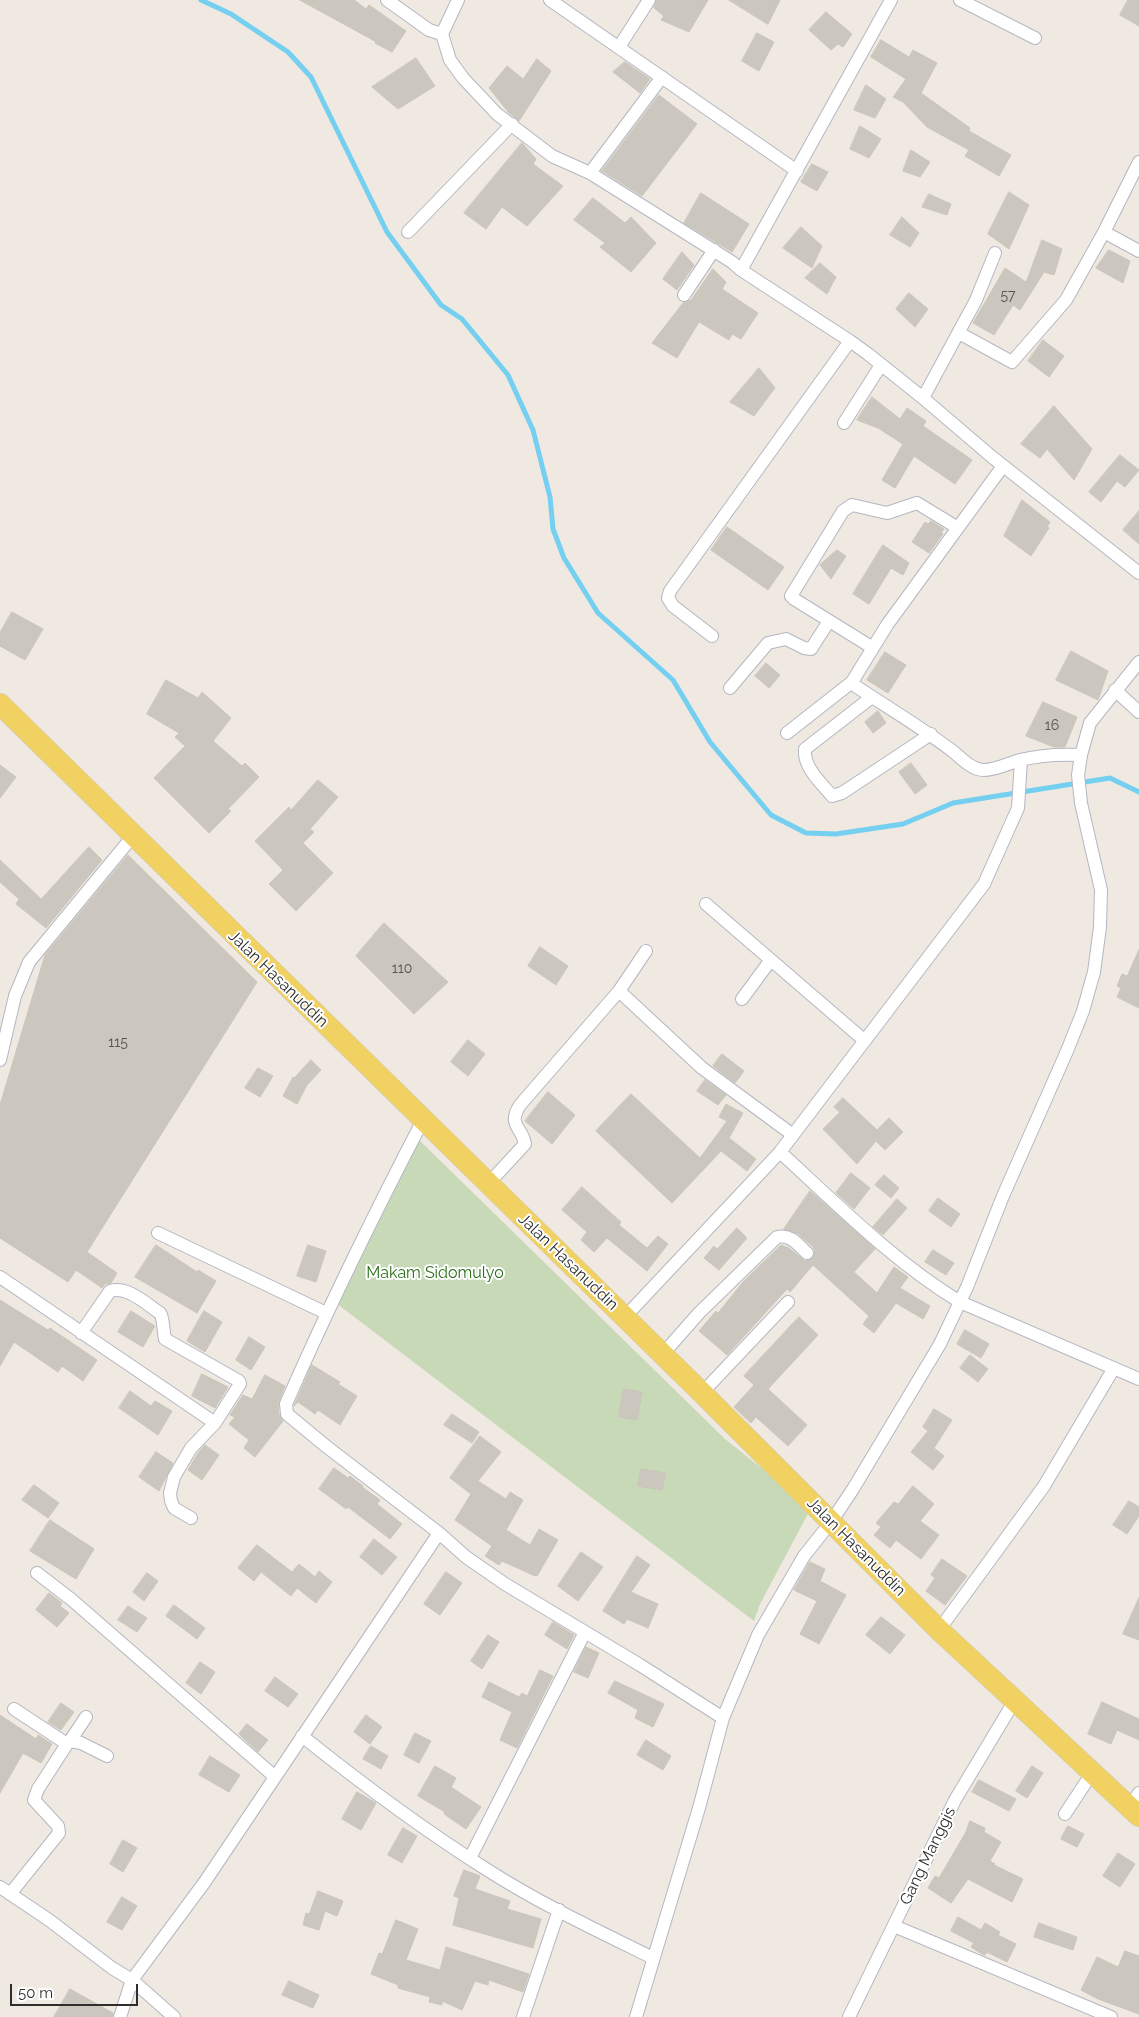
<!DOCTYPE html>
<html>
<head>
<meta charset="utf-8">
<style>
	body { margin:0 }
	#map { position:relative; width:1139px; height:2017px; overflow:hidden; background:#efe9e1; font-family:Raleway,sans-serif }
	canvas { display:block }
	.scale { position:absolute; left:10px; top:1984px; width:128px; height:22px; box-sizing:border-box; border:2px solid #2e2e2e; border-top:0; padding-left:6px; font-size:15px; line-height:18px; white-space:nowrap; color:#2e2e2e; -webkit-text-stroke:4px #fff; paint-order:stroke }
</style>
</head>
<body>
<div id="map">
<canvas width="1139" height="2017"></canvas>
<div class="scale">50 m</div>
</div>
<script>
const context = document.querySelector('canvas').getContext('2d');
context.lineJoin = 'round';
function paint(path, color) {
  context.fillStyle = color;
  context.fill(path, 'evenodd');
}
function strokePath(path, color, width, dash) {
  context.strokeStyle = color;
  context.lineWidth = width;
  context.lineCap = dash ? 'butt' : 'round';
  context.setLineDash(dash || []);
  context.stroke(path);
}
function write(font, color, halo, rows, align = 'center') {
  context.font = font + ' Raleway,sans-serif';
  context.lineWidth = 4;
  context.setLineDash([]);
  context.textBaseline = 'middle';
  context.strokeStyle = halo;
  context.fillStyle = color;
  for (const [text, x, y, turn = 0] of rows) {
    context.save();
    context.translate(x, y);
    context.rotate((+turn || 0) * Math.PI / 180);
    context.textAlign = isNaN(turn) ? turn : align;
    if (halo) context.strokeText(text, 0, 0);
    context.fillText(text, 0, 0);
    context.restore();
  }
}
const cemetery = new Path2D(`
	M416,1137L725,1439L811,1508L760,1604L754,1621L332,1300Z`);
const stream = new Path2D(`
	M201,0L231,14L288,52L311,77L387,232L441,305L462,319L508,375L533,430L550,497L553,529L564,558L598,613L673,680L710,742L771,815L806,833L836,834L903,824L953,803L1110,778L1139,792`);
const building = new Path2D(`
	M300,0H354L366,9L369,5L406,31L392,52L375,43L376,42Z
	M657,0H708L689,32L661,20L664,16L654,8Z
	M729,0H780L768,24Z
	M1128,0H1139V26L1120,15Z
	M826,12L852,34L843,47L838,44L831,50L809,30Z
	M757,33L774,42L759,71L742,61Z
	M881,40L909,57L913,50L937,63L921,93L970,128L969,131L1011,155L999,176L965,156L969,150L927,127L903,102L893,97L906,79L871,57Z
	M416,58L435,86L398,109L372,87Z
	M537,59L551,71L519,121L509,113L489,88L507,66L523,79Z
	M625,62L650,79L640,93L613,72Z
	M866,85L886,99L875,118L854,110Z
	M659,95L697,124L642,196L602,171Z
	M860,126L881,139L869,158L850,149Z
	M522,143L536,159L533,164L563,186L527,226L502,207L486,229L464,213Z
	M911,150L930,162L920,177L903,171Z
	M812,164L828,172L817,191L801,182Z
	M1009,192L1029,205L1009,249L988,234Z
	M701,193L749,224L732,252L684,223Z
	M929,194L951,204L947,215L922,207Z
	M593,198L625,223L631,217L656,243L631,272L600,247L605,243L574,220Z
	M902,217L919,233L910,247L890,235Z
	M801,227L822,246L812,268L783,248Z
	M1042,240L1062,249L1054,275L1044,272L1020,310L1013,305L994,335L973,323L1005,268L1026,282Z
	M1109,250L1130,261L1123,283L1096,268Z
	M682,252L694,265L677,290L663,279Z
	M820,263L836,277L827,294L805,278Z
	M713,269L726,282L722,289L758,313L741,339L732,334L729,340L699,322L677,358L652,343L683,303L691,300Z
	M909,293L928,309L915,327L896,309Z
	M1043,340L1064,356L1049,377L1028,361Z
	M759,368L775,388L754,416L730,402Z
	M872,397L900,419L907,408L926,421L923,426L972,460L955,484L914,456L895,488L882,480L903,444L878,428L857,420Z
	M1054,406L1092,449L1074,480L1047,449L1040,458L1021,444Z
	M1120,455L1139,470L1125,487L1117,481L1101,502L1089,492Z
	M1022,500L1050,522L1047,527L1049,528L1031,556L1004,536Z
	M1139,511V544L1123,530Z
	M931,521L944,529L941,533L943,534L929,553L912,542L925,522L928,524Z
	M727,527L784,567L768,590L711,550Z
	M883,545L909,563L903,575L891,568L869,604L853,594Z
	M837,550L846,556L831,579L820,565Z
	M12,612L43,629L25,660L0,646V633Z
	M1071,651L1108,671L1098,700L1056,680Z
	M885,652L906,665L888,693L867,680Z
	M766,663L780,675L769,688L755,676Z
	M166,680L198,698L202,692L231,718L213,741L242,766L245,763L259,777L228,809L231,811L209,833L154,778L185,746L175,737L179,733L147,714Z
	M1043,702L1077,717L1065,747H1054L1026,736Z
	M878,711L886,723L873,733L865,722Z
	M911,763L927,785L915,794L899,772Z
	M0,765L16,777L0,798Z
	M318,780L338,797L310,829L314,832L303,843L333,873L296,911L269,884L283,870L255,841L289,807L291,810Z
	M89,847L102,860L46,928L16,904L19,899L0,882V860L41,899Z
	M128,855L257,982L87,1252L117,1273L111,1283L105,1284L102,1288L76,1270L68,1282L0,1238V1105L45,955Z
	M384,923L448,982L414,1014L356,956Z
	M540,947L568,966L556,985L528,966Z
	M1139,950V1008L1117,997L1121,988L1117,986L1122,974L1127,976Z
	M468,1040L485,1054L468,1076L451,1062Z
	M722,1054L744,1071L735,1083L713,1066Z
	M311,1060L321,1070L307,1085L297,1104L283,1096L293,1077L294,1078Z
	M258,1068L273,1076L260,1097L245,1088Z
	M705,1080L726,1095L718,1105L697,1091Z
	M548,1092L575,1115L552,1144L525,1121Z
	M631,1094L700,1158L727,1121L719,1117L726,1104L735,1109L743,1113L729,1138L756,1159L747,1171L721,1151L672,1203L596,1131Z
	M843,1098L877,1130L889,1118L903,1132L885,1150L876,1141L857,1164L823,1129L840,1112L834,1107Z
	M851,1173L870,1188L854,1209L836,1193Z
	M884,1175L899,1188L891,1198L875,1185Z
	M582,1187L621,1222L619,1225L647,1248L658,1236L668,1244L647,1271L607,1238L594,1252L581,1240L587,1232L562,1210Z
	M810,1191L875,1249L854,1272L877,1293L894,1267L908,1277L900,1288L930,1306L923,1319L896,1303L874,1333L863,1324L869,1316L813,1265L790,1292L787,1289L727,1355L699,1331L716,1311L718,1313L743,1282L781,1245L789,1248L805,1261L813,1258L815,1251L813,1247L798,1234L784,1229Z
	M938,1198L960,1214L951,1227L929,1211Z
	M897,1199L907,1208L883,1235L873,1227Z
	M737,1228L747,1238L719,1270L704,1258L714,1246L717,1249Z
	M156,1245L197,1272L198,1270L216,1281L197,1313L135,1277Z
	M308,1245L326,1251L316,1282L297,1276Z
	M933,1250L954,1263L946,1275L925,1262Z
	M0,1300L48,1330L50,1328L97,1360L83,1381L62,1366L58,1372L14,1342L0,1366Z
	M131,1311L155,1326L143,1347L118,1332Z
	M204,1311L222,1322L205,1352L187,1341Z
	M799,1317L818,1335L768,1389L807,1425L788,1446L756,1417L751,1423L734,1407L754,1385L744,1376Z
	M965,1330L989,1344L981,1358L957,1344Z
	M249,1337L265,1347L251,1370L236,1360Z
	M970,1355L988,1369L978,1382L960,1368Z
	M312,1365L340,1382L338,1384L357,1396L340,1425L318,1410L315,1414L298,1402L294,1406Z
	M202,1374L228,1387L215,1408L192,1396Z
	M265,1375L285,1386L278,1404L279,1415L283,1421L255,1457L244,1448L249,1440L229,1424L235,1417L230,1415L243,1395L252,1399Z
	M624,1389L642,1392L637,1420L619,1417Z
	M130,1391L151,1406L155,1401L172,1411L158,1435L119,1408Z
	M934,1409L952,1420L934,1448L944,1456L933,1470L911,1452L928,1431L923,1427Z
	M452,1414L479,1432L472,1443L444,1425Z
	M480,1436L501,1452L478,1481L506,1499L510,1492L523,1500L506,1530L530,1545L539,1529L558,1540L537,1576L535,1575V1576L502,1561L499,1565L485,1556L492,1546L455,1520L471,1494L450,1478Z
	M205,1445L219,1455L202,1480L188,1470L198,1453Z
	M156,1452L173,1463L159,1491L139,1477Z
	M334,1468L348,1478L350,1476L363,1486L362,1487L380,1500L377,1504L402,1524L390,1539L348,1507L346,1509L319,1489Z
	M641,1469L666,1473L662,1490L638,1486Z
	M34,1485L59,1503L48,1518L22,1500Z
	M913,1486L934,1504L920,1521L939,1535L921,1559L896,1540L890,1548L874,1535L881,1527L876,1523L894,1502L898,1504Z
	M1129,1501L1139,1507V1516L1127,1534L1113,1525Z
	M50,1520L94,1549L76,1579L30,1551Z
	M374,1539L397,1557L382,1575L360,1557Z
	M257,1545L292,1572L299,1564L315,1577L319,1571L332,1582L316,1603L297,1588L291,1596L261,1572L254,1581L238,1568Z
	M581,1552L603,1567L578,1601L558,1586Z
	M637,1556L650,1565L631,1592L658,1604L648,1628L627,1619L624,1624L603,1611Z
	M942,1559L967,1576L945,1605L926,1591L935,1578L931,1575Z
	M810,1562L825,1569L820,1581L846,1595L819,1644L800,1634L817,1601L794,1590Z
	M446,1572L462,1583L440,1615L424,1604Z
	M147,1573L158,1581L144,1601L133,1592Z
	M49,1593L62,1603L60,1606L69,1613L57,1627L36,1610Z
	M1139,1598V1640L1123,1634Z
	M174,1605L205,1628L197,1639L166,1616Z
	M128,1606L147,1618L137,1632L118,1620Z
	M881,1617L905,1635L890,1654L866,1635Z
	M553,1622L574,1635L567,1649L545,1635Z
	M488,1635L499,1642L482,1669L471,1661Z
	M586,1647L599,1653L588,1678L574,1672Z
	M200,1662L215,1672L201,1694L186,1683Z
	M540,1670L553,1676L517,1748L500,1740L512,1712L482,1697L489,1682L519,1697L522,1693L527,1696Z
	M275,1677L298,1694L288,1707L265,1691Z
	M615,1681L664,1704L653,1727L635,1718L638,1710L608,1693Z
	M1102,1702L1139,1719V1740L1117,1730L1111,1744L1088,1734Z
	M61,1703L74,1712L61,1730L48,1722Z
	M0,1715L36,1739L38,1735L52,1744L41,1763L23,1753L0,1793Z
	M366,1715L382,1727L370,1744L354,1732Z
	M247,1724L268,1740L258,1752L239,1734Z
	M415,1733L431,1741L419,1763L404,1755Z
	M646,1740L671,1756L663,1770L637,1755Z
	M371,1746L388,1756L381,1769L363,1759Z
	M210,1756L240,1775L229,1792L199,1775Z
	M435,1766L456,1778L451,1787L481,1807L466,1829L444,1814L445,1812L418,1796Z
	M1032,1766L1043,1773L1027,1798L1016,1791Z
	M979,1780L1016,1799L1009,1811L972,1792Z
	M357,1792L376,1803L361,1830L342,1819Z
	M970,1821L985,1828L984,1832L1001,1842L990,1861L995,1864L994,1865L1023,1879L1012,1902L968,1879L951,1903L928,1888L935,1876L939,1878L966,1832Z
	M1068,1826L1084,1834L1077,1847L1061,1839Z
	M403,1828L417,1836L402,1863L388,1855Z
	M123,1840L137,1848L123,1872L110,1864Z
	M1118,1853L1135,1864L1120,1887L1103,1876Z
	M464,1870L480,1876L475,1889L510,1901L507,1909L541,1919L533,1948L453,1925L459,1898L454,1896Z
	M318,1891L343,1901L337,1916L325,1911L319,1930L303,1925L306,1913L309,1914Z
	M122,1897L137,1906L122,1930L107,1922Z
	M958,1917L981,1930L985,1923L1000,1932L998,1935L1016,1944L1007,1962L987,1952L985,1955L982,1954L971,1947L974,1943L951,1931Z
	M396,1920L418,1929L406,1960L440,1970L446,1947L529,1974L523,1992L489,1980L488,1985L475,1981L462,2010L442,2001V2005L429,2002L430,1997L398,1988V1985L371,1974L379,1953L382,1954Z
	M1039,1923L1077,1937L1073,1950L1034,1937Z
	M1125,1951L1139,1956V2014L1098,1999L1081,1990L1097,1957L1118,1967Z
	M289,1981L319,1995L313,2008L282,1995Z
	M70,1989L113,2013L112,2017H54Z`);
const street = new Path2D(`
	M387,0L429,30L442,34
	M458,0L442,34L450,60L463,78L497,114L552,156L590,173L732,262L741,270L850,341L868,354L923,398L992,457L1139,573
	M550,0L797,171
	M960,0L1035,38
	M619,47L649,0
	M590,173L662,77
	M408,232L512,124
	M1104,232L1139,251
	M741,270L891,0
	M684,295L714,250
	M959,333L1012,362L1066,300L1104,232L1139,162
	M923,398L976,300L995,253
	M844,423L881,365
	M1003,466L887,625L852,682L854,685C888,708 923,728 955,753C963,760 973,770 984,770C996,770 1009,763 1020,760C1040,755 1061,754 1081,755
	M712,636L673,606L668,598L670,591L850,341
	M873,648L794,599L791,596L843,511L852,505L887,513L917,503L958,528
	M730,688L768,643L786,639L804,648L811,649L829,621
	M1115,690L1139,712
	M872,697L805,749C803,767 821,783 832,796L842,793L931,734
	M787,733L852,682
	M706,904L865,1041
	M619,991L702,1068L793,1135
	M742,999L770,961
	M0,1060L15,996L29,962L133,836
	M423,1120C374,1214 328,1308 286,1404L287,1414L327,1447L439,1533L466,1557L505,1584L640,1665L723,1718
	M780,1152L984,884L1018,808L1021,760
	M488,1184L525,1144C522,1126 507,1126 520,1105L619,991L646,951
	M158,1233L326,1313
	M0,1277L215,1423
	M624,1318L780,1152C838,1205 893,1261 960,1302L1139,1379
	M81,1333L110,1291C128,1286 145,1303 160,1313C164,1319 163,1331 165,1339L239,1381L240,1384L215,1423L191,1448L174,1477L170,1493L171,1501L174,1508L191,1518
	M662,1355L699,1313L777,1237C791,1234 798,1245 807,1253
	M702,1393L788,1302
	M37,1573L72,1600L274,1776
	M939,1630L1044,1486L1114,1368
	M14,1709L67,1744
	M302,1736C362,1784 424,1830 489,1871C541,1904 598,1931 653,1958
	M70,1741L86,1717
	M1129,1808L1139,1793
	M1065,1814L1092,1773
	M470,1858L585,1632
	M0,1887L49,1920L112,1968L132,1980L174,2017
	M10,1894L59,1833L58,1826L34,1800L38,1789L67,1744L70,1741L81,1743L107,1756
	M894,1926L1111,2017
	M120,2017L132,1980L204,1883L439,1533
	M523,2017L559,1910
	M636,2017L699,1808L723,1718L758,1635L804,1556L831,1522L853,1489L940,1344L967,1287L1003,1196L1067,1051L1083,1011L1094,972L1100,927L1101,890L1081,803L1078,775L1081,755L1090,723L1139,662
	M849,2017L955,1800L1015,1700`);
const primary = new Path2D(`
	M0,704L702,1393L939,1630L1139,1816`);
const numberNames = [
	["57",1008,296],
	["16",1052,726],
	["110",402,969],
	["115",118,1043]
];
const streetNames = [
	["Jalan Hasanuddin",278,979,44],
	["Jalan Hasanuddin",568,1262,44],
	["Jalan Hasanuddin",856,1547,45],
	["Gang Manggis",928,1856,-64]
];
const parkNames = [
	["Makam Sidomulyo",435,1273]
];
paint(cemetery, '#c8d9b8');
strokePath(stream, '#75cff0', 5);
paint(building, '#cbc7bf');
strokePath(building, '#cbc5ba', 1);
strokePath(street, '#b4b7c1', 14);
strokePath(primary, '#c9c9c9', 22);
strokePath(street, '#fff', 12);
strokePath(primary, '#f2d163', 21);
write('14px', '#555452', null, numberNames);
write('16px', '#2e2e2e', '#fff', streetNames);
write('16px', '#2c6e1b', '#fff', parkNames);
</script>
</body>
</html>
